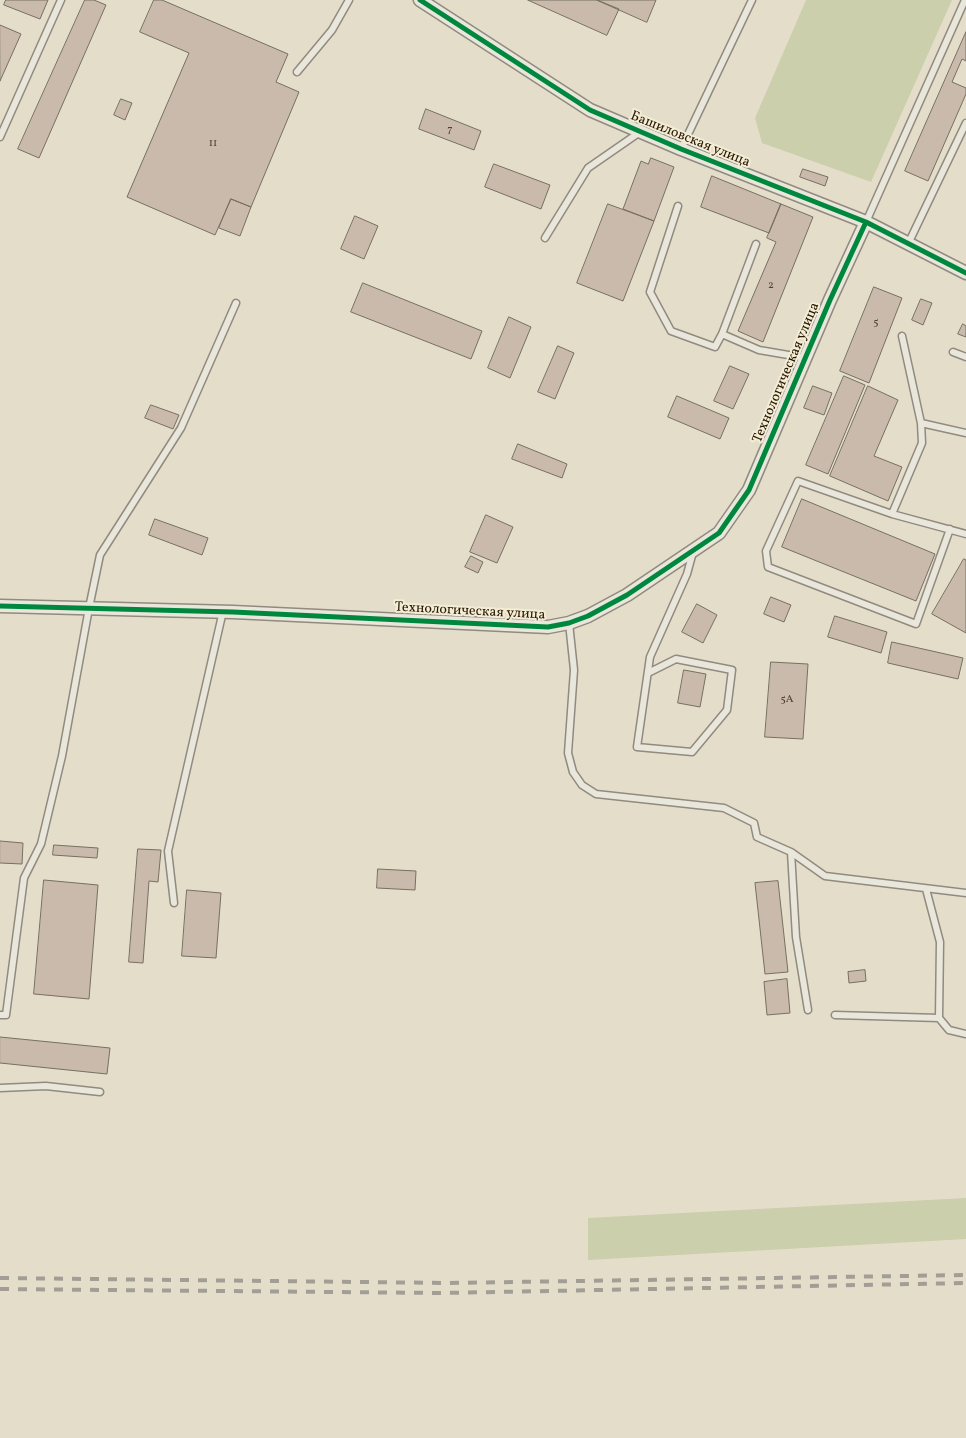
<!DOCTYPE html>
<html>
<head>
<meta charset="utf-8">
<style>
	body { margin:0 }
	canvas { display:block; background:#e4ddca }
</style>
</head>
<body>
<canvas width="966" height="1438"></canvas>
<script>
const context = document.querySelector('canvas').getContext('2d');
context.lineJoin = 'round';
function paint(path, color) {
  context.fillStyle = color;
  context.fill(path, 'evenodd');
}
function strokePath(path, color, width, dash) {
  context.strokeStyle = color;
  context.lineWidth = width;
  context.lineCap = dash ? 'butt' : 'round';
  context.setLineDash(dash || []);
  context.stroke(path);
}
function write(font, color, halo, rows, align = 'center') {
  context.font = font + ' Vollkorn,serif';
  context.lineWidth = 4;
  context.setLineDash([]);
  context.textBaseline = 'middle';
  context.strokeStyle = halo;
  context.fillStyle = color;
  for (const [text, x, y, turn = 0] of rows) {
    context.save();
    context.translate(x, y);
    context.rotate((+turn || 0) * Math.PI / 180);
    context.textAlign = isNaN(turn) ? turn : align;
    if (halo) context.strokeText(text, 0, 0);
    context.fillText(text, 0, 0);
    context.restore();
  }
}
const green = new Path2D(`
	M806,0H952L871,182L762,143L755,118Z
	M966,1198V1239L588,1260V1218Z`);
const building = new Path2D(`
	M6,0H48L40,19L4,5Z
	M85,0H94L106,5L39,158L18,149Z
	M154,0H162L288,54L276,82L299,92L251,207L231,199L215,235L127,197L189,53L140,32Z
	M528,0H597L619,9L607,35Z
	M597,0H656L647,22Z
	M0,25L21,34L0,81Z
	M966,32V61L962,59L952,82L966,88V94L928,181L905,171Z
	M121,99L132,103L125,120L114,115Z
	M426,109L481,131L474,150L419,129Z
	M651,158L674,167L654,221L623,209L641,161L648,164Z
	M494,164L550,185L541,209L485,187Z
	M803,169L828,177L825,186L800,177Z
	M712,176L781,204L769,233L701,207Z
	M231,199L251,207L240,236L219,228Z
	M608,204L654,221L623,301L577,283Z
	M781,204L813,217L763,342L738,331L776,242L767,238Z
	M355,216L378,226L364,259L341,249Z
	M363,283L482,331L471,359L351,312Z
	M874,287L902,298L869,383L840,371Z
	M921,299L932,303L923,325L912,320Z
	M509,317L531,327L510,378L488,368Z
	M963,324L966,326V337L958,334Z
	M558,346L574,353L555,399L538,392Z
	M730,366L749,374L733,409L714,401Z
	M844,376L865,385L828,474L806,465Z
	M813,386L832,393L824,415L804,408Z
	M868,386L898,400L874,456L902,467L888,501L830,476Z
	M677,396L729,418L720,439L668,417Z
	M151,405L179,415L173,429L145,418Z
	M518,444L567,464L562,478L512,459Z
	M802,499L935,554L916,601L782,547Z
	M486,515L513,527L497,563L470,552Z
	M155,519L208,538L202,555L149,535Z
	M471,556L483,562L478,573L465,567Z
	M964,559L966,560V633L932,614Z
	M771,597L791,605L784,622L764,614Z
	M697,604L717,615L703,643L682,632Z
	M835,616L887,632L881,653L828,637Z
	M892,642L963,658L958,679L888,663Z
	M771,662L808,664L803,739L765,737Z
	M684,670L706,674L700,707L678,703Z
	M0,841L23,843L22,864L0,863Z
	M54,845L98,848L97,858L53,855Z
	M138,849L161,850L158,882L149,881L143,963L129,962Z
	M378,869L416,871L415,890L377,888Z
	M44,880L98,885L89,999L34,994Z
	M778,881L788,972L765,974L755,883Z
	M187,890L221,893L216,958L182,956Z
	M865,970L866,981L849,983L848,972Z
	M787,979L790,1013L767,1015L764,982Z
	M0,1037L110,1048L107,1074L0,1063Z`);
const lane = new Path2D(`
	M297,72L332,30L349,0
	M0,137L61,0
	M681,149L752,0
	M678,206L650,292L671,331L715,347L722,334L759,350L806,358
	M866,222L965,0
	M545,238L588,168L640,132
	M908,244L966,123
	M722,334L756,244
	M902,336L921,423
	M953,352L966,357
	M892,514L922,443L921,423L966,433
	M950,529L916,624L768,567L766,551L798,481L892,514L966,534
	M569,623L574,670L568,753L573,772L582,785L596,794L724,808L754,823L757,837L791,852L825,876L966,893
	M648,673L676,659L732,670L727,710L692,752L637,747L650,657L687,574L693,552
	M791,852L796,937L808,1010
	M926,889L940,942L939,1018L949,1030L966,1034
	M174,903L168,851L223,611
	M0,1015H6L24,878L41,844L62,756L89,608L100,555L181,428L236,303
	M835,1015L939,1018
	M0,1088L46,1086L100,1092`);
const street = new Path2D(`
	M420,0L590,110L681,149L866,222L966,273
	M0,606L233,612L548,627L569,623L588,616L627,595L719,533L749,490L830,300L866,222`);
const rail = new Path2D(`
	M0,1278L448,1283L966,1275
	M0,1289L443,1293L966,1283`);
const cycleway = new Path2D(`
	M420,0L590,110L681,149L866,222L966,273
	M0,606L233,612L548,627L569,623L588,616L627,595L719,533L749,490L830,300L866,222`);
const numberNames = [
	["7",450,130],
	["11",213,144],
	["2",771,286],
	["5",876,323],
	["5А",787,700]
];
const streetNames = [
	["Башиловская улица",690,140,22],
	["Технологическая улица",787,373,-67],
	["Технологическая улица",470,612,3]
];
paint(green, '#cccfab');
paint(building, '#c9baab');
strokePath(building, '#767063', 1);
strokePath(lane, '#918a7e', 9);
strokePath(street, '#918a7e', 15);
strokePath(lane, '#e9e6dc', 6);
strokePath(street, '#e9e6dc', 12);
strokePath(rail, '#a39e95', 4, [9, 9]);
strokePath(cycleway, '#00873e', 5);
write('11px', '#50402d', null, numberNames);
write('14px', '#281703', '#f4edd5', streetNames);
</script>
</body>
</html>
